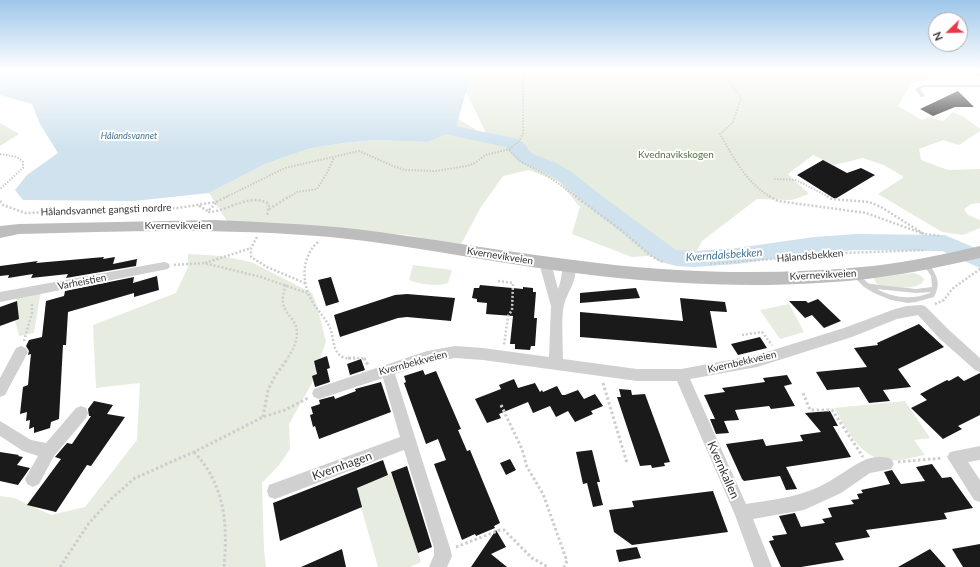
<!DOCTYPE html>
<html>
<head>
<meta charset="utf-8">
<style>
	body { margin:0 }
	#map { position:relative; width:980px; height:567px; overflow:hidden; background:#fff; font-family:Lato,sans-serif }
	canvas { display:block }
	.north { position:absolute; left:928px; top:12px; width:40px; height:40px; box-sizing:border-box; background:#fff; border:1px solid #adadad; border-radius:50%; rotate:247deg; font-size:11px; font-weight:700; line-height:16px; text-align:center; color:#333 }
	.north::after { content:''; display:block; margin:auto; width:14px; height:18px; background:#e63946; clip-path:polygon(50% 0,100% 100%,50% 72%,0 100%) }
</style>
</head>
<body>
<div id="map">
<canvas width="980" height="567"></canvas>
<div class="north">N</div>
</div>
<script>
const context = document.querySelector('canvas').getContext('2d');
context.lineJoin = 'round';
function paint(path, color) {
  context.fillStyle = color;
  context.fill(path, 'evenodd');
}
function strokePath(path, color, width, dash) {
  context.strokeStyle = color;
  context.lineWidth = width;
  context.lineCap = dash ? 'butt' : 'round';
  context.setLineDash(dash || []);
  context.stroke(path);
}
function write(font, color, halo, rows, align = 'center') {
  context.font = font + ' Lato,sans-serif';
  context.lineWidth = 4;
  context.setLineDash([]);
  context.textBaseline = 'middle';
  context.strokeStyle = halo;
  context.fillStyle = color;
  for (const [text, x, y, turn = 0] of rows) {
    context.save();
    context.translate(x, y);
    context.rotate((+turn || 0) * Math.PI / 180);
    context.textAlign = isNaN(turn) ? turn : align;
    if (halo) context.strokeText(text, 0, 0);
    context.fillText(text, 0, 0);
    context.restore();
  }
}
const green = new Path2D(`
	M477,71H924L927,72L929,80L911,83L898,106L922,120L929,117L943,121L953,112L964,117L980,129V131L959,145L943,140L919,149L921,160L948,170L980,169V203L971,204L964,209L968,215L980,220V228L963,235L942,232L878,194L904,177L884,165L863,158L834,165L813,155L788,174L809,194L792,200L757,199L702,241L696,252L683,254L662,249L576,183L508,141L488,137L466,92Z
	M458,119L493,140L512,147L516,150L517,156L546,168L562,179L662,255L632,257L572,234L580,207L559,182L529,170L503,176L481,207L460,246L408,235L227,221L209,193L265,164L311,148L344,143L376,140L428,142L455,131Z
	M0,123L19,134L0,146Z
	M188,254L222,256L251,262L312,293L317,306L326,341L312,383L289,424L290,449L279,465L262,483L264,550L266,567H0V496L14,498L51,515L85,507L137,440L140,383L96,388L93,325L176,293L188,267Z
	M413,265L452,270L448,283C438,287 418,284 409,280Z
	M913,273L920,275L924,279L922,283C911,291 894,286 880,285L877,284L874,280L875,278Z
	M41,291L34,333L19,336L15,320L17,294Z
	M789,304L804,332L780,339L760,310Z
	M905,401L930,438L914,440L925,455C914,457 900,461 889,461C859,458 847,429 834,408Z
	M391,474L421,562L410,567H378L361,507L357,488Z`);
const water = new Path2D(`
	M0,71H477L466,92L455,131L428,142L376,140L344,143L311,148L265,164L209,193L134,201L23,200L15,190L27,175L58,153L40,124L32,104L0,95Z`);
const river = new Path2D(`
	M455,126L518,139L525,144L529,151L533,154L556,163L572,172L603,197L676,250L694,251L737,248L814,237L857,234L945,235L980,250V268L942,251L857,250L814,253L737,264L694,267L676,266L658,261L589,207L558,180L542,171L519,162L506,147L449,135L446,131L449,127Z`);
const building = new Path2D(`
	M958,91L974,107H955L933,116L920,109Z
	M823,160L847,173L861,168L875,175L835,199L797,175Z
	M104,257L103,259L115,257L113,264L137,259L136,266L66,278L68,274L31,278L33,274L8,278L9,275L0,276V266L38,261L36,263Z
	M157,276L159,290L134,297V293L68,312L66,345H63L59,419L51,422L50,428L34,433V427L29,429L30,420L26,421L27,412L20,414L23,387L28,385L30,363L31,354L28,355L29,351L26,346L29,340L42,337L46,301L64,296L65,291L134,277L133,283Z
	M331,277L339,302L326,306L318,280Z
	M480,285L523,289V287L533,288V292H536L534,318H537L535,346H531L530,350L515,349V344H510L513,316L486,314L487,303L477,302V299L472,298L474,288H479Z
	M636,288L640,298L580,303V293Z
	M407,294L455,298L451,321L407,317L398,318L340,337L334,315L395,295Z
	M680,298L725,302L727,312L710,311L717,348L580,337V312L683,321Z
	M818,299L841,321L824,328L812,315L805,318L789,301H806L808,303Z
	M17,301L19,319L0,326V307Z
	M919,324L944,347L898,369L911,387L883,390L890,401L869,403L859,387L827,390L816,372L867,367L854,348L878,345L877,343Z
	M760,337L767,348L738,355L731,344Z
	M327,356L330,368L327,369L330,382L315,387L312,376L317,374L314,361Z
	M361,359L365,370L350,375L347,364Z
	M423,370L425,375L436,371L461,429L458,430L467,451L470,450L500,523L494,526L495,528L476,536L475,534L462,540L434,464L446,460L438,439L426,444L404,383L406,382L404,376Z
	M980,373V415L958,426L962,429L943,439L911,408L927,400L920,394L947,380L949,381L958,376L964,381Z
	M787,375L792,384L784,386L795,406L771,409L769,406L735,410L739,420L724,421L729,433L716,434L710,419H715L704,395L725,392L722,388L765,382L763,378Z
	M514,379L518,388L535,383L540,392L542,390L543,392L557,386L562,395H565L578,390L584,399L595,394L603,406L591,411L593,414L575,422L568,411L556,417L550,406L533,413L528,402L499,414L501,418L487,423L475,399L501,389L499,385Z
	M381,382L391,412L319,439L315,426L313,427L310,415L313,414L311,407L320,404L319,400L334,396L335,399L356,391L355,389Z
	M619,389L631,390L632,395L645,394L670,462L664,463L665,466L652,468L651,465L640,466L617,397H621Z
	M94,401L113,405L107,414L125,417L91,466L87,465L56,512L27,505L61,459L55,457L67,443L72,444L91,416H89L88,409Z
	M830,411L838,426H833L851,457L786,467L797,489L786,490L780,476L744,481L742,479L726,444L763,439L766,446L803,441L800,435L821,432L805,413Z
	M592,450L600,482H597L603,505L593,507L587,483L583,484L576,452Z
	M0,452L19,455L18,456L23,457L17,465L30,468L18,485L0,481Z
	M510,459L516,470L506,475L500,463Z
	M383,460L388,475L357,488L362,507L280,541L273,503Z
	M932,464L942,478L951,477L973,508L944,513L947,519L866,530L870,537L835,543L844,560L801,567H781L769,541L774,540L772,536L787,534L779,516L795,513L801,527L825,523L822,519L832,517L828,508L854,504L851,500L859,499L857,494L863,493L861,490L890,484L884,472L892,470L901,484L925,481L916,467Z
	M407,466L432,547L418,553L391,472Z
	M713,491L728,532L632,545L614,532L609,510L634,507L632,501Z
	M496,530L506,547L491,554L507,567H471Z
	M980,544V567H963L952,549Z
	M637,547L641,558L619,562L616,550Z
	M342,549L346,567H301Z
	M930,549L946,567H898Z`);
const pathFar2 = new Path2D(`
	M718,71L725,75L741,98L733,122L720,134C733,157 747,184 771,197
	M509,150L521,162L545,174L577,197
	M0,154L17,157L23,162V168L0,189
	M774,179L796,180L829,197
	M226,197L285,168L359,151L393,166L405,170L436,171L466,166L475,163L485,155L510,149L519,141L523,134V76L527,71
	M289,197L297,192L317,189L327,173L334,157`);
const pathFar1 = new Path2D(`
	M575,196L621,230L651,256L663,262
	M769,196L778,201L866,213L924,234
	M827,196L832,199L869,202L881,207L924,234L941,236
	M0,201L3,205L25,213L178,208L216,202L228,196
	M216,203L208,211L209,212C229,211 250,192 269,204L267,216
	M199,206L208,211
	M269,209L290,196
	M257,237L251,248V257L267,267L305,283
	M318,242C302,256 301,281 311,299C316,309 325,317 330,328C334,336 332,350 341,356C348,361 358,356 365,359
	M205,263L251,248
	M710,264L844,253L926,250
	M174,265L204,263L261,277L307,293
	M498,281L513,283L512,310L508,316L504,346
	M286,285C284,291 282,297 283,303C284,310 288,314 292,319C302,332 295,347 287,359
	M935,304L944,300L952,289L980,269
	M742,335L762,332L772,345
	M24,341L32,313V302`);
const path = new Path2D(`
	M348,358H355
	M364,358L368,365
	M603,383L627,463
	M803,393L810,410H832L863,457
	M501,405L522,449L527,467L543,494L567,561L564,567
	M263,417L268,390L275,376L288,358
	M194,452C225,485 228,524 224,567
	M898,462L943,458
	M456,547L500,530H504L532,558L548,567
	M60,567L89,523L111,499L135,478L194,452L263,417L285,410L308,398`);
const lane = new Path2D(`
	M922,85H980V87H923L920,89L925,96L923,97H921L915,89Z
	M924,262H928C936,275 942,282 934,297L916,302L908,303L891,300L874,293L864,287L852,275L855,273H857L868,283L871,284L916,289L932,287L931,276L923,264ZM877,289L916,293L931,292L930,293C912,300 893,298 877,289Z`);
const street = new Path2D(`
	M969,71L980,72V77Z
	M545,259L549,260L551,263L558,289C562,280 561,270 565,263L569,262L573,263C581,276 567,292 564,305C561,316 563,346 563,359L637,369H681L757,355L844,328L895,309L907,306L921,305L925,306L949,330L980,358V372L975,370L939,338L918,315L897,319L852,337L757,367L690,379L746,504C777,499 802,497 830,481C848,471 869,450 891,459L894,464L891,469L870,473L841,493L804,510L753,519L772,567H754L735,515L677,381H637L483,360L455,358L427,363L395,374L450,548L452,556L447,567H429L434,555V548L404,450L275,499L269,497L267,491L269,485L400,437L383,378L319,399L314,397L312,393L314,389L427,351L455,346L483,348L549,357L551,306L539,263L541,260Z
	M164,262L168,263L170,266L168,269L0,302V292Z
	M21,346L26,348L28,352L5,395L0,397V378L16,348Z
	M81,406L86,408L88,413L86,418L54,456L39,484L33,487L27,484L25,479L38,456L23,451L0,436V421L31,440L46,443L76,408Z
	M980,446V460L968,462L980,480V502L974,500L947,457L950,452Z`);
const secondary = new Path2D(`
	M213,220C261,222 309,224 356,229C437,239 517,254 598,263C689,274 782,275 873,266C909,262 945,254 980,246V258C945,266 911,273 875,278C784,289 690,286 599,276C509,266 420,246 330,237C226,228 123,231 19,234L0,238V226L19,224Z`);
const farWaternames = [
	["Hålandsvannet",129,136]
];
const parkNames = [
	["Kvednavikskogen",676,155]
];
const streetNames = [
	["Hålandsvannet gangsti nordre",106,210,-2],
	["Kvernevikveien",178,226],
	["Kvernevikveien",500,256,9],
	["Hålandsbekken",810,256,-5],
	["Kvernevikveien",823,275,-3],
	["Varheistien",82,282,-11],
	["Kvernbekkveien",742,362,-13],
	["Kvernbekkveien",413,363,-15]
];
const waterNames = [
	["Kverndalsbekken",724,255,-4]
];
const nearStreetnames = [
	["Kvernhagen",342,466,-20],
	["Kvernkallen",723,470,66]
];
paint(green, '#e6ecdf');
paint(water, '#cfe2ee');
paint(river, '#cfe2ee');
paint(building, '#1a1a1a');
strokePath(pathFar2, '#cdcdcd', 2, [1.5, 1.5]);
strokePath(pathFar1, '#cdcdcd', 2.5, [2, 2]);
strokePath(path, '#cdcdcd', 3, [2.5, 2.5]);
paint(lane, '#d0d0d0');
paint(street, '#d0d0d0');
paint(secondary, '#bdbdbd');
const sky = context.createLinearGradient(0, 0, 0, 150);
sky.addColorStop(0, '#9ec6ea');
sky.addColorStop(0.47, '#fff');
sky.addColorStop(1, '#ffffff00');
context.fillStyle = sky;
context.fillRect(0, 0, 980, 150);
write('italic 9px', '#3f7597', '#fff', farWaternames);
write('10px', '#56703f', '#fff', parkNames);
write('10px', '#333', '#fff', streetNames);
write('italic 11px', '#3f7597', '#fff', waterNames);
write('12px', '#333', '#fff', nearStreetnames);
</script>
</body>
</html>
